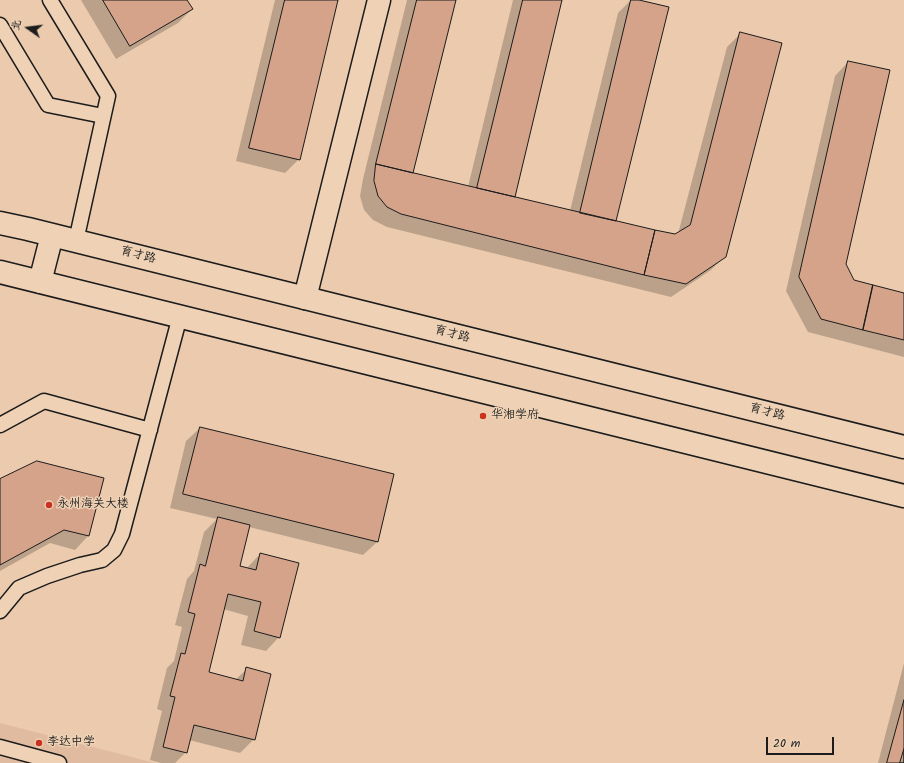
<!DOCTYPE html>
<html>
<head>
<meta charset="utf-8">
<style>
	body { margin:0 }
	#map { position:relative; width:904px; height:763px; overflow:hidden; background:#ebcaad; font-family:Kalam,"LXGW WenKai TC",sans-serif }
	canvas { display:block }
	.north { position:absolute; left:8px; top:8px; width:40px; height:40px; -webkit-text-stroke:3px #efd2b5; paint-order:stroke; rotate:284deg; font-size:11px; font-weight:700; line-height:16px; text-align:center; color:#1c1c1c }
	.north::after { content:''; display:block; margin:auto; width:14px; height:18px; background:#1c1c1c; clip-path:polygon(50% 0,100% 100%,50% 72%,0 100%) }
	.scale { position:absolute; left:766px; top:737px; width:68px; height:18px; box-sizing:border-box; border:2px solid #1c1c1c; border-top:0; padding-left:5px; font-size:12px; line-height:14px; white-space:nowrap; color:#1c1c1c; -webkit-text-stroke:3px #efd2b5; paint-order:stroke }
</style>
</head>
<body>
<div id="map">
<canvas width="904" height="763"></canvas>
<div class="north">北</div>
<div class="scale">20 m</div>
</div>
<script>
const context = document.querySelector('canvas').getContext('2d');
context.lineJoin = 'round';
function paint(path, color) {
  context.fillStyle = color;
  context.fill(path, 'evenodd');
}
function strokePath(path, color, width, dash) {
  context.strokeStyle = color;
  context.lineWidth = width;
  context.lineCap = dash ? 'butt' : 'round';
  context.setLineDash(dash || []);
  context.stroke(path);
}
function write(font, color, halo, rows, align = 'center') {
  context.font = font + ' Kalam,"LXGW WenKai TC",sans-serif';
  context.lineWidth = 3;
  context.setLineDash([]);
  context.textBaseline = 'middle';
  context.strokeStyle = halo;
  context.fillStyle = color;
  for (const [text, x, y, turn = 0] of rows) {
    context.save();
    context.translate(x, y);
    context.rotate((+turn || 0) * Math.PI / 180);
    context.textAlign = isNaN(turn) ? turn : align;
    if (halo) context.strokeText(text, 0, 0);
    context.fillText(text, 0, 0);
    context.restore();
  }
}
const built = new Path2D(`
	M0,723L155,763H0Z`);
const shadow = new Path2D(`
	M81,0H186L192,9L178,23L116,59Z
	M275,0H337L299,159L285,173L236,161Z
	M407,0H455L412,174L468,187L513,0H561L514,198L570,211L618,13L631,0H634L615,222L676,235L678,234L727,47L741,33L725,256L711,270L671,297L387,227L373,220L364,210L360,196L363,179Z
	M848,62L845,264L853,281L904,294V357L808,332L786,291L835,76Z
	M200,428L377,542L363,555L249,527L239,567L246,569L260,554L279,637L266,651L241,645L248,616L223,609L208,673L235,680L247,669L254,739L240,753L189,740L186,752L175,763H161L150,760L162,711L157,709L167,668L174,661L182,627L175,625L187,579L194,571L204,532L217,519L170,508L186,441Z
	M103,478L88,536L75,550L50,543L0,571V480Z
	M904,663V763H878Z`);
const building = new Path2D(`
	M103,0H187L193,9L130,46Z
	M285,0H338L300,160L249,148Z
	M417,0H456L413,173L376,164Z
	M523,0H562L515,197L477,188Z
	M631,0H639L669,7L616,221L580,213Z
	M740,32L782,43L726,257L686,284L644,275L655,230L675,234L690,225Z
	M848,61L890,70L846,264L854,280L873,285L863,330L821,319L799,277Z
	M376,164L655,230L644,275L401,214L387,207L378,196L374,181Z
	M873,285L904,293V340L863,330Z
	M200,427L394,474L378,542L183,494Z
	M37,461L104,478L89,536L64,530L0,565V479Z
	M218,517L250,525L240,566L256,570L260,553L299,563L280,638L254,631L261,602L228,594L209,672L243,681L246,667L271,674L255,740L194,725L187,753L163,747L175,697L170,696L181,653L185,654L195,614L188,612L200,564L205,566Z
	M904,700V763H887Z
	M904,749V763H900Z`);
const lane = new Path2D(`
	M50,0L108,96L76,241
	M0,25L48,105L103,116
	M0,425L44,401L150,430
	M0,611L19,588L47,576L80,565L102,560L114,550L122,534L180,316
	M0,747L59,763`);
const street = new Path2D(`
	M305,298L379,0`);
const secondary = new Path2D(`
	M0,223L28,229L904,447
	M0,272L904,496
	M40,282L52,235`);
const markers = [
	[483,416,4,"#c8321e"],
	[49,505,4,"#c8321e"],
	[39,743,4,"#c8321e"]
];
const streetNames = [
	["育才路",138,256,14],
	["育才路",452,335,14],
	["育才路",767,413,14]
];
const poiNames = [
	["华湘学府",491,416],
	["永州海关大楼",57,505],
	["李达中学",47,743]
];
paint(built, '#e0bb9f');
paint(shadow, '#0003');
paint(building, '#d4a38a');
strokePath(building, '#1c1c1c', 1);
strokePath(lane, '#1c1c1c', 17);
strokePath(street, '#1c1c1c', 25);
strokePath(secondary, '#1c1c1c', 25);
strokePath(lane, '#efd2b5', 14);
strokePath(street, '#efd2b5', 22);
strokePath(secondary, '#efd2b5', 22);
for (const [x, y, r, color] of markers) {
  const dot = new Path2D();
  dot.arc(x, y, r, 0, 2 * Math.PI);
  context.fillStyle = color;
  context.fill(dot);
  strokePath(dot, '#efd2b5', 1.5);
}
write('12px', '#1c1c1c', '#efd2b5', streetNames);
write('12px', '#1c1c1c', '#efd2b5', poiNames, 'left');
</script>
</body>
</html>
